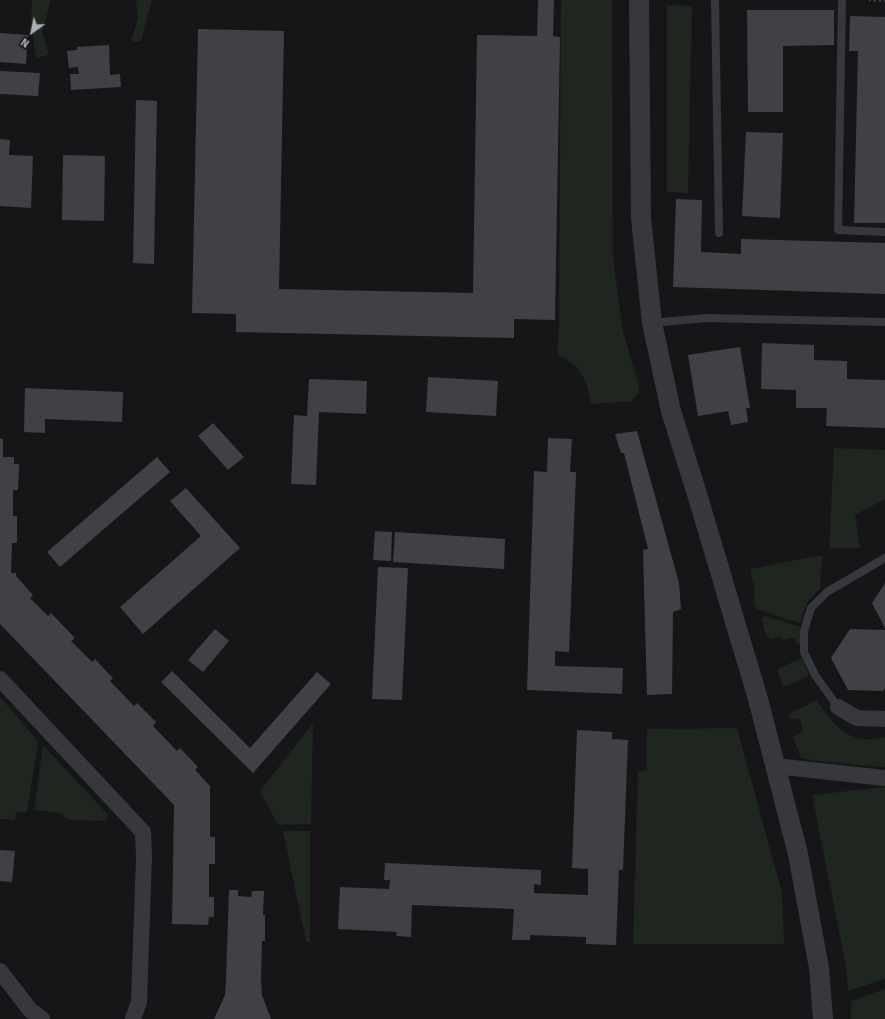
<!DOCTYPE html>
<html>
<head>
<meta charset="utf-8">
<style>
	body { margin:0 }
	#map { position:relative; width:885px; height:1019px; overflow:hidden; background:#161618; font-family:"Fira Sans",sans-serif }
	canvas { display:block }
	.north { position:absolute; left:12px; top:12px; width:40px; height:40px; -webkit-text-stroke:3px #111113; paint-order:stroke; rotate:213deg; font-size:11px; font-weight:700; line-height:16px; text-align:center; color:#a8adb8 }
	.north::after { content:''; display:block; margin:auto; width:14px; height:18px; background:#a8adb8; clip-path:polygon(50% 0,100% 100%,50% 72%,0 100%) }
</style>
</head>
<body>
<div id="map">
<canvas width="885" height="1019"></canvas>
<div class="north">N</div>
</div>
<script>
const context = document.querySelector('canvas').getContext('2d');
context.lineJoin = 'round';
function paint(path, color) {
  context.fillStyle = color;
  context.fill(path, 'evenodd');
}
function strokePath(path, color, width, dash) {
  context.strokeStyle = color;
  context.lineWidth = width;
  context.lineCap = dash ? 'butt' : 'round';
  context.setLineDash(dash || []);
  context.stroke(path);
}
const green = new Path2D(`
	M32,0H51L42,32L49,55L36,58L31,24Z
	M136,0H152L141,41L131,42L138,18Z
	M561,0H612L613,258L623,332L639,386L638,394L631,401L591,404L586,382L576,366L557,354L559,326Z
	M667,5L692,6L688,193L667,192Z
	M834,448L885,450V499L855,515L860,548H829Z
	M822,555L820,588L809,600L803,612L800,623L756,609L754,601L755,590L750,569Z
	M765,616L800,627V643L796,644L795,637L782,640L780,637L771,639L767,636L765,632L762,618Z
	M802,658L809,676L783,687L777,669Z
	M0,697L33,735L38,743L27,812H16L15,820L0,819Z
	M817,700C834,727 850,746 885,737V767L817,761L801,758L793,737L803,731L800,719L792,720L789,714Z
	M313,723L311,824L278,825L260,791Z
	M737,728L782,893L784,944H633L638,771L647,770V729Z
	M43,745L108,815L106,821L69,820L60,813L34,810Z
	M885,787V979L848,991L846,966L812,795Z
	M283,831H310V943L306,942Z
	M885,989V1019H851V1001Z`);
const building = new Path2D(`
	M538,0H554L553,36L560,37L555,320L514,319V338L236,332V314L192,313L198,29L284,31L279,289L473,293L477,35L537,36Z
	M747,10H834V45L783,46V112H748Z
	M850,16L885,17V223H854L858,51H849Z
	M0,33L28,35L26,64L0,62Z
	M109,45L110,75L120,74L121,87L71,90L70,74H79L78,67L69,68L67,51L77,50V47Z
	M0,71L40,73L38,96L0,94Z
	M136,100L157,101L154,264L133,263Z
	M746,132L783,133L780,218L742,216Z
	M0,139L10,140L9,155L33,156L31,208L0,206Z
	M63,155L105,156L104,221L62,220Z
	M676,199L702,200L701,252L741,254V239L885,243V294L673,287Z
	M762,343L814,345V360L847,361V379L885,380V428L826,426L827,408H796V390L761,389Z
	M740,347L750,408H746L748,422L731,425L728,411L698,416L688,355Z
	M428,377L498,381L496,416L426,412Z
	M309,379L367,381L366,414L319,412L316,485L291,484L294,415L307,416Z
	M25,388L123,392L122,422L45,419V433L24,432Z
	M213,423L244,457L228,470L198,436Z
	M637,431L679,583L681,609L673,612L672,694L647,695L643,550L648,549L624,453H621L615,434Z
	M548,438L572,439L570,472H576L569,652L555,651V666L623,668L622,694L527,690L534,471L547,472Z
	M0,439H3V457H14V464H19L18,490H13V516H17V543H12L11,573H16V576L33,595L30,598L48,616L51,613L75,638L71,641L92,662L95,659L113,678L110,681L134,706L137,703L156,722L153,726L177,751L180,748L198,767L195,770L210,786V837H215V864H209V897H214V917H209L208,925L172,924L174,805L0,624Z
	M157,457L170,472L60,567L47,552Z
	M186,488L240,548L143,634L120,607L201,536L170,501Z
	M375,531L392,532L391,561L373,560Z
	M395,532L505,539L504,569L393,562Z
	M378,567L408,568L402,700L372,699Z
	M885,583V628L872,603Z
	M215,629L229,641L203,672L188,660Z
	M850,629L885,630V688L883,691L848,690L831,658Z
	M172,671L250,748L317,672L331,684L253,773L161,682Z
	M577,730L612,732V739L628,740L623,870H619L616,945L586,944V937L530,935V940H512L514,909L412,905L411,937L396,936L397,932L338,929L340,887L389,889L390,880H384L385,863L541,870V885L534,884V893L588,895V869L572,868Z
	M0,850L15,851L12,882L0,881Z
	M229,890H238V896L251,897L252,891H264L263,915H265V941H262L261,980L262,995L271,1019H214L225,995L226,979Z`);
const path = new Path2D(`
	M869,0L885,1`);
const service = new Path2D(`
	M715,0L719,233
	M842,0L838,230L885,232
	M652,323L706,318L885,322
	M838,707L815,675L804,652V631L811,608L827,592L885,558`);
const minor = new Path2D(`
	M0,679L143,832L144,857L139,1002L133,1019
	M838,707L857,718L885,719
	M775,766L885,778
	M0,971L30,1010L42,1019`);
const tertiary = new Path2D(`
	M639,0L641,218L652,323L671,411L697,494L758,699L798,854L819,968L823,1019`);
paint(green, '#1e261f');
paint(building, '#404145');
strokePath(path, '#3d3f44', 2.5, [2, 3]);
strokePath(service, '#37383d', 8);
strokePath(minor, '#37383d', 16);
strokePath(tertiary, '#37383d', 20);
</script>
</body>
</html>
